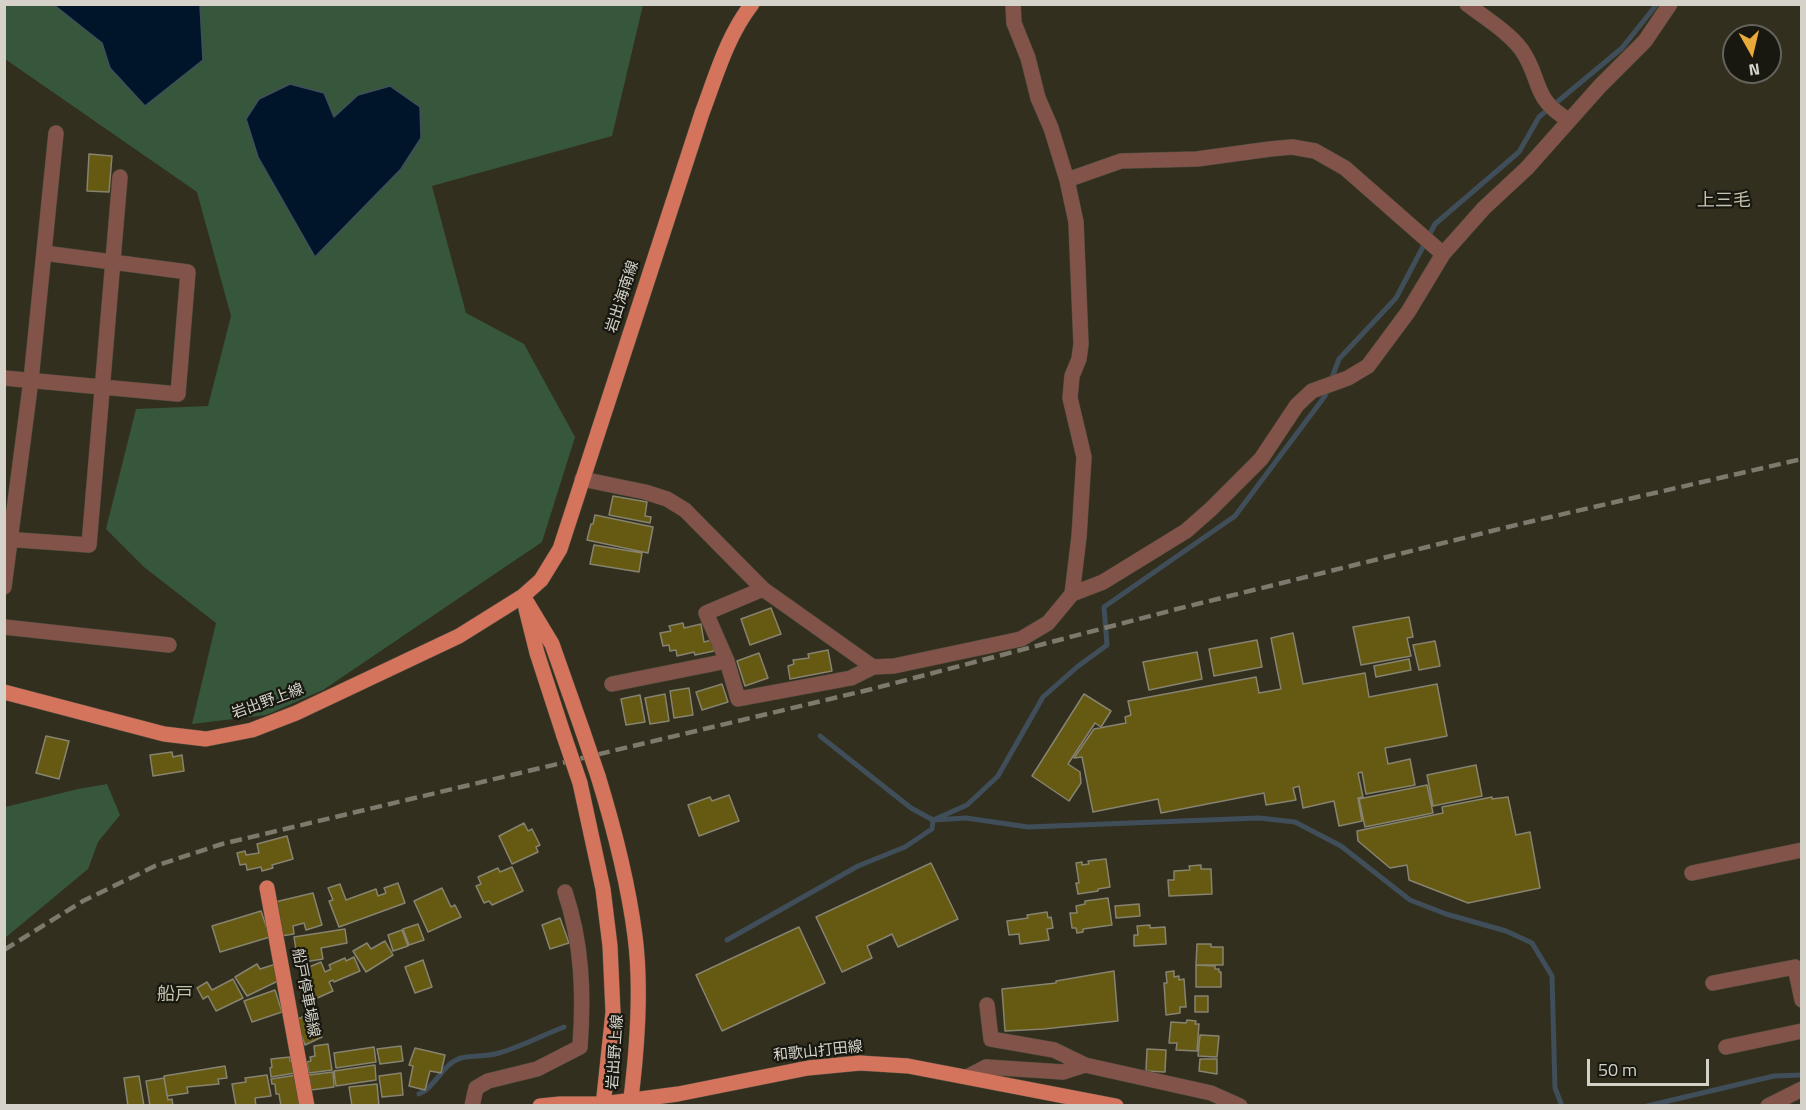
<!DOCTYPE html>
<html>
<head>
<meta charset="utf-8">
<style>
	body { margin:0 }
	#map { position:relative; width:1806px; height:1110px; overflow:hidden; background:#322f1f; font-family:"Titillium Web",sans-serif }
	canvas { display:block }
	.frame { position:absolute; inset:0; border:6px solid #d5d3c9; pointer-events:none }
	.north { position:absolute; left:1722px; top:24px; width:60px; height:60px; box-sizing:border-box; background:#181710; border:2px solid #64625a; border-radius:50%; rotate:172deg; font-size:16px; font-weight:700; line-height:24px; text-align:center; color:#d5d3c9 }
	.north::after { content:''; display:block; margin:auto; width:21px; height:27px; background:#eaaa39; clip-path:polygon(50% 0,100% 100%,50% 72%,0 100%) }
	.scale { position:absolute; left:1587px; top:1059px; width:122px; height:27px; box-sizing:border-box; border:3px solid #d5d3c9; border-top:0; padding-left:8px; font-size:18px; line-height:21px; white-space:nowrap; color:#d5d3c9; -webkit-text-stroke:4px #181710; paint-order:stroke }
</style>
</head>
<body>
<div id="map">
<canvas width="1806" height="1110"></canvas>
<div class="frame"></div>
<div class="north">N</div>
<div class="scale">50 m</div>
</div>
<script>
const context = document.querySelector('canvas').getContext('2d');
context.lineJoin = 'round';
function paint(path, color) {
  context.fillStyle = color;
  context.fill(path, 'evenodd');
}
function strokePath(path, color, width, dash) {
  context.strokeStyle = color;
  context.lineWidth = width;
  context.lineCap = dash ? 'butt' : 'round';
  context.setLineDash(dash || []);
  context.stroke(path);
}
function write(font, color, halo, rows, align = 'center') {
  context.font = font + ' "Titillium Web","Noto Sans JP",sans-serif';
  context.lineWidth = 4.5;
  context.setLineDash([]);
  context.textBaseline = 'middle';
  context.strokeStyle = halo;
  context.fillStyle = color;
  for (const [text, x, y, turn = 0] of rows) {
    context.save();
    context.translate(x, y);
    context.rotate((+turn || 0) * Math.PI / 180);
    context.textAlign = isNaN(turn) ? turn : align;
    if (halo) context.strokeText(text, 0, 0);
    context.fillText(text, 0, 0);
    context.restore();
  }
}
const green = new Path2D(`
	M5,5H643L612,136L432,186L466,313L524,344L575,437L542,542L323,690L266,715L192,724L216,623L144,567L106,529L136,409L208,406L231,316L197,192L5,59Z
	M107,784L120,815L98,842L88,869L5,938V807L78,789Z`);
const water = new Path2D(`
	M54,5H200L203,60L145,106L110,68L102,43Z
	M290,84L324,93L334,117L358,95L390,86L420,107L421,138L401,169L315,257L258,157L246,119L259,99Z`);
const stream = new Path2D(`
	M820,736L911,808L933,820L966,818L1028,827L1259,818L1295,822L1341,846L1410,900L1446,914L1506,931L1532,943L1552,976L1555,1088L1562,1106
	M933,820L967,805L998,776L1043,697L1077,667L1107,645L1104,607L1235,516L1325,396L1339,359L1396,298L1435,224L1519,152L1539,117L1622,48L1657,4
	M727,940L858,866L905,847L932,829L933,820
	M419,1094C436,1087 443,1063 461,1058C473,1055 486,1057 499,1053C521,1047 543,1035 564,1027
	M1647,1106L1774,1076L1802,1075`);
const building = new Path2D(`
	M89,154L112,156L109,192L87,191Z
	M613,496L647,502L645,516L651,517L650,523L609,515Z
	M595,515L653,527L648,553L587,540L591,524H593Z
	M594,545L642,553L639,572L590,564Z
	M771,608L781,634L750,645L741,619Z
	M1409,617L1413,637L1407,638L1411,656L1361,665L1353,627Z
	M683,623L684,628L701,624L704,642L712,640L714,651L695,655L694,652L677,656L676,650L670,651L669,645L663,646L660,633L671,631L669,626Z
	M1293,633L1303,684L1365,673L1369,697L1437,684L1447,736L1385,748L1388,764L1410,759L1415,785L1366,794L1362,772L1358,773L1363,797L1358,798L1362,821L1339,826L1334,801L1303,808L1299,786L1293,788L1296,800L1266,805L1264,793L1161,813L1158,799L1093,812L1082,757L1074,758L1094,729L1126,723L1125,717L1131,715L1128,701L1256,677L1259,693L1281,689L1271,638Z
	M1257,640L1262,667L1214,676L1209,649Z
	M1435,641L1440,666L1419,670L1413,645Z
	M828,650L832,671L790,679L788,666L794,664L793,660L809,658L808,654Z
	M1197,652L1202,679L1149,690L1143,662Z
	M759,653L768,678L745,686L737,661Z
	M1409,659L1411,670L1376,677L1374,666Z
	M722,684L728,702L702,710L696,692Z
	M689,688L693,715L674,718L670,691Z
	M665,694L669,721L650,724L645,698Z
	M1084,694L1111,711L1101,727L1095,723L1068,764L1080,772L1081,783L1069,801L1032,776Z
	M640,695L645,722L626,725L621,699Z
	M46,736L69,741L59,779L36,773Z
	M172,752L173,757L182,755L184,771L153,776L150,755Z
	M1476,765L1482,796L1433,806L1427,775Z
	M1427,785L1433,813L1365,827L1359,799Z
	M729,795L739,821L699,836L688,805L710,797L712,801Z
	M1492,797V799L1508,797L1516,835L1530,832L1540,888L1468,903L1409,880L1407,865L1390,868L1358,841L1357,831L1443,813L1442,807Z
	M524,823L528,831L532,829L540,845L536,847L538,852L512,864L499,836Z
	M287,836L293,859L272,865L273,868L262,871L261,867L247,870L246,864L240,865L237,853L245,851L246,855L259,853L257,844Z
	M1106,859L1110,887L1098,889V891L1078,894L1076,883H1079L1076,863L1082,862V865L1089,864L1088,861Z
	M931,863L958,919L898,947L892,934L867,946L872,958L842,972L816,917Z
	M1201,865V869H1211L1212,894L1169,896L1168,880H1174V871L1190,870L1189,866Z
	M512,867L523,891L492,905L489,901L484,903L476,886L481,884L478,877L498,868L500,872Z
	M398,883L405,903L339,927L329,901L333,900L328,888L340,884L346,900L376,889L378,896L386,893L384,888Z
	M442,888L451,907L455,905L461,917L428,932L414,901Z
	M313,893L322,925L306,930L304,923L293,926L294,934L281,936L275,902Z
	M1108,898L1112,925L1083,929V932L1077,933L1076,928H1072L1070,913H1077L1076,906L1085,904V901Z
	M1139,904L1140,916L1116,918L1115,906Z
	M261,911L270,937L220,952L212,926Z
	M1047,912L1048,918L1051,917L1053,928L1047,929L1049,940L1020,944L1019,934L1009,935L1007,921L1028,918L1027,915Z
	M560,918L569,943L550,949L542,925Z
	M418,924L424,940L409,945L403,929Z
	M1150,925V928L1165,927L1166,944L1134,946V935H1138L1137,926Z
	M799,927L825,983L722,1031L696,975Z
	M345,929L347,943L321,948L323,959L298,963L294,937Z
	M402,930L408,946L393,951L388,935Z
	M385,941L393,955L366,972L353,951L367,943L371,949Z
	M1197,944H1211V947H1223V965H1196Z
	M354,957L360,971L334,982L333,980L329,982L333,991L315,999L302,970L321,962L325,972L331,969L329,965L345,958L346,961Z
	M423,960L432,987L415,993L405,967Z
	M257,964L260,969L276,964L280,980L247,996L235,977Z
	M1196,965L1215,966V969H1219V972H1221V987H1196Z
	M1114,971L1118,1021L1044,1029L1005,1031L1002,989L1056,983V981Z
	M1174,971V977L1179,976V980L1184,979L1186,1007H1180V1013L1166,1015L1164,983H1167L1166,972Z
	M233,979L243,998L216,1011L208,996L203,999L197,988L207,982L212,990Z
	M275,990L282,1012L252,1022L244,1001Z
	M1195,996H1208V1012H1195Z
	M311,1013L322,1037L305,1045L296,1020Z
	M1187,1020L1196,1021L1195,1024H1199L1197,1051L1176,1050L1177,1043H1169L1171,1022L1186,1023Z
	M1200,1035L1219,1036L1217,1057L1198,1056Z
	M328,1044L332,1070L309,1073L307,1062L311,1061L310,1057L315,1056L314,1046Z
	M401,1046L403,1061L380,1064L377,1049Z
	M374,1047L376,1062L336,1068L334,1053Z
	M415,1048L445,1055L441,1073L430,1071L425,1090L409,1086L413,1066L409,1065Z
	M1147,1049L1166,1050L1165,1072L1146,1071Z
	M290,1057V1061H294L295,1073L271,1077L270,1068L272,1067L271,1059Z
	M1200,1059H1217V1074L1199,1071Z
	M375,1065L376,1080L336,1086L334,1071Z
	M225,1066L227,1078L218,1079L219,1084L187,1087L188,1093L167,1096L164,1076Z
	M333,1072L334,1087L311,1090L309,1075Z
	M401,1073L403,1095L382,1097L379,1076Z
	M267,1075L271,1096L255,1098L256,1106H236L232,1084L246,1082L245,1078Z
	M297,1075L301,1106H281L279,1094H276L275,1084H272L271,1079Z
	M139,1076L144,1106H128L124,1078Z
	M164,1078L168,1100L172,1099L173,1106H150L146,1081Z
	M377,1084L379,1106H352L349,1087Z`);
const minor = new Path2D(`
	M1013,4L1014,23L1028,58L1038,98L1051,128L1067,180L1076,222L1081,344L1079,359L1072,376L1070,398L1084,457L1079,537L1072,594
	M1467,4C1485,18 1507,31 1521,49C1542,78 1531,99 1569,120
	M1067,180L1121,161L1197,159L1270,149L1292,147L1315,151L1345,168L1443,254
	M4,378L178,394L188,272L44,253
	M582,479L645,492L667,499L685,510L763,589L873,667L851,678L738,699L727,661L706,613L763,589
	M4,539L89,545L120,177
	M4,587L31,380L56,133
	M4,627L169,645
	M873,667L894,666L1021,639L1048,623L1072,594L1103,582L1186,531L1211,509L1261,459L1297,405L1312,391L1348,378L1368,366L1408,312L1443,254L1484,208L1527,168L1600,86L1645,41L1670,4
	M612,684L727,661
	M1692,873L1802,850
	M1713,983L1795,967L1802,1000
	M1726,1047L1802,1031
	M1085,1065L1211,1093L1240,1106
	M967,1077L986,1067L1063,1072L1085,1065L1054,1050L991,1039L987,1005
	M472,1106L476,1088L488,1081L537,1069L580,1047C584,993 582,943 565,892
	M1768,1106L1802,1089`);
const major = new Path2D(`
	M523,596L552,644L583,732
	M526,609L537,653L564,736
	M4,692L164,734L206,739L252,730L296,713L459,636L523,596L541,580L560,549L702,113C716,76 727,36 752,4
	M598,776C614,828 628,882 635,936C642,990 637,1052 630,1106
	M580,783L603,889L610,946L613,1012L603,1106
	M267,888L307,1106
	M540,1106L560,1104H603L678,1094L808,1068L860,1063L908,1066L1116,1106`);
const rail = new Path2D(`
	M4,950L83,901L155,866L222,844L872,689L1177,609L1520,524L1802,459`);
const majorBridge = new Path2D(`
	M583,732L598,776
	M564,736L580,783`);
const streetNames = [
	["岩出海南線",623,297,-72],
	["岩出野上線",268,702,-20],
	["船戸停車場線",305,993,79],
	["岩出野上線",616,1052,-86],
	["和歌山打田線",818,1052,-6]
];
const quarterNames = [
	["上三毛",1724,202],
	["船戸",175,996]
];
paint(green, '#37573c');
paint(water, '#00152a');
strokePath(water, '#404e5a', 1.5);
strokePath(stream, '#404e5a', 5);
paint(building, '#665911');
strokePath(building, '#868370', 1.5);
strokePath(minor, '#4f4d3e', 16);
strokePath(major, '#4f4d3e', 16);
strokePath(minor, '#825348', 15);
strokePath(major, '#d4745d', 15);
strokePath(rail, '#7d7a6d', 4.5, [12, 6]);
strokePath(majorBridge, '#4f4d3e', 16, []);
strokePath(majorBridge, '#d4745d', 15);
write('15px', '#d5d3c9', '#181710', streetNames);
write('18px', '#c5c2ae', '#181710', quarterNames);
</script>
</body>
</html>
